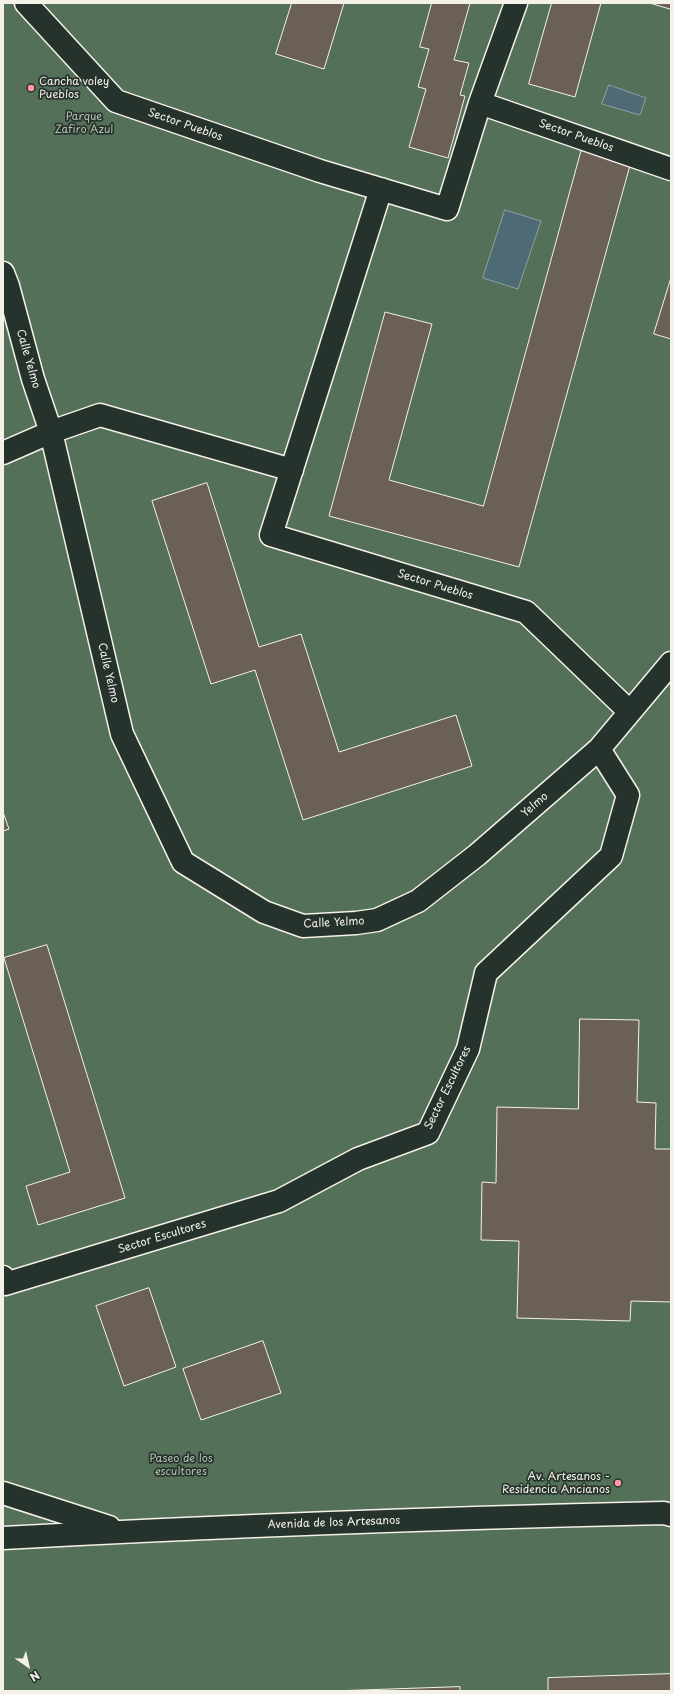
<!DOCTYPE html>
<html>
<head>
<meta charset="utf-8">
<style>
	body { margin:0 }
	#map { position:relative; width:674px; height:1694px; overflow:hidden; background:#26332d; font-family:"Playpen Sans",sans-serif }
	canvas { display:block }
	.frame { position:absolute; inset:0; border:4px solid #f4f1e8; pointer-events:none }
	.north { position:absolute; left:8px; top:1646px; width:40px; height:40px; -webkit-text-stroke:3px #26332d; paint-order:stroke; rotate:146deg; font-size:11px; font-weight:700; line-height:16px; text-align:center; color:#f4f1e8 }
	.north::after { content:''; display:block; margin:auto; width:14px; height:18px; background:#f4f1e8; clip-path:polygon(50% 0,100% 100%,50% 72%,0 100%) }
</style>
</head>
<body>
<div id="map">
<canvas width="674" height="1694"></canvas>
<div class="frame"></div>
<div class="north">N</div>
</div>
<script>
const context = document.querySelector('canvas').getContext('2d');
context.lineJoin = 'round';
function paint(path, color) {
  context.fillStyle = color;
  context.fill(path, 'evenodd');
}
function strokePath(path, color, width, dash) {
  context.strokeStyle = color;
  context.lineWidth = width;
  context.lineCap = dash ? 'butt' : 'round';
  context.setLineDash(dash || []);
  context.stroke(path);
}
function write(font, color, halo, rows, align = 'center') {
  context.font = font + ' "Playpen Sans",sans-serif';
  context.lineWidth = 3.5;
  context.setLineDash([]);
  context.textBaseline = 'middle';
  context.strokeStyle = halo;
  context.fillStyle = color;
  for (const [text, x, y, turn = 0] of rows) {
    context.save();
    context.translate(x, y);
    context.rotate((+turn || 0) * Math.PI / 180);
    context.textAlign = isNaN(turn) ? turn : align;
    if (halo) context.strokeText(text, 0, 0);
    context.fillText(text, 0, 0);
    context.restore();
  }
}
const green = new Path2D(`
	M3,3H671V1691H3Z`);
const water = new Path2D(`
	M609,85L646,98L640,115L602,104Z
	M505,210L541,221L518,289L483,278Z`);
const building = new Path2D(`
	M292,3H344L324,69L276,54Z
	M432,3H470L454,60L469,63L460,95L465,96L448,158L409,147L426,89L418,87L429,49L420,47Z
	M552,3H601L575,97L529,84Z
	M650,3H671V9Z
	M583,145L632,158L519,567L329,516L385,312L432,324L389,480L483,506Z
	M671,278V339L654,334Z
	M207,483L259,647L301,634L339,752L456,715L472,766L303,820L255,670L211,684L152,501Z
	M3,812L9,829L3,831Z
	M47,945L125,1198L38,1225L26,1186L70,1172L4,958Z
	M580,1019L639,1020L637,1102L656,1103L655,1149H671V1302L631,1301L630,1321L517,1318L519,1241L481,1240L482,1182L496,1183L497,1107L578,1109Z
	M149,1288L176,1367L124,1386L96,1306Z
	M263,1341L281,1393L201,1420L183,1369Z
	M671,1674V1691H548V1678Z
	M460,1687V1691H332Z`);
const minor = new Path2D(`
	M26,3L116,101L320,171L447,209L480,103L516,3
	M480,103L671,169
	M381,189L271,535L526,612L630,712
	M3,273L8,286L33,379L51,432L122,734L183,862L264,912L303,926L356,923L377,920L418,901L477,855L599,749L671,663
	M3,453L51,432L100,415L292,470
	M3,1277L5,1284L279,1201L358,1159L428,1133L468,1049L486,973L611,856L628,795L599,749
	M3,1493L109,1527
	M3,1538C223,1526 444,1518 664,1513L671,1515`);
const markers = [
	[31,88,4,"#ff9aa2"],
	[618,1483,4,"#ff9aa2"]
];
const poiNames = [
	["Cancha voley",39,82],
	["Pueblos",39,95],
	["Av. Artesanos -",610,1477,"right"],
	["Residencia Ancianos",610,1490,"right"]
];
const parkNames = [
	["Parque",84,117],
	["Zafiro Azul",84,130],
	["Paseo de los",181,1459],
	["escultores",181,1472]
];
const streetNames = [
	["Sector Pueblos",185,125,19],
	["Sector Pueblos",576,136,19],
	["Calle Yelmo",28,359,74],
	["Sector Pueblos",435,585,17],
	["Calle Yelmo",108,673,77],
	["Yelmo",535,805,-41],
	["Calle Yelmo",334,923,-3],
	["Sector Escultores",448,1088,-64],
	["Sector Escultores",162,1237,-17],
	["Avenida de los Artesanos",334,1523,-2]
];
paint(green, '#547058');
paint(water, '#4e6a74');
strokePath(water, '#90a0a2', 1);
paint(building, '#6b6056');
strokePath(building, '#f4f1e8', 1);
strokePath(minor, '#f4f1e8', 25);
strokePath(minor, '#26332d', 22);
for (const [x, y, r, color] of markers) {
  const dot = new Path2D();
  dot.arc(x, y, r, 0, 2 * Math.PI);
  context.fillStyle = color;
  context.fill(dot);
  strokePath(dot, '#26332d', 1.5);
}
write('11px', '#f4f1e8', '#26332d', poiNames, 'left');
write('11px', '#b4bdae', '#26332d', parkNames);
write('11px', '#f4f1e8', '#26332d', streetNames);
</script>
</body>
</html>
